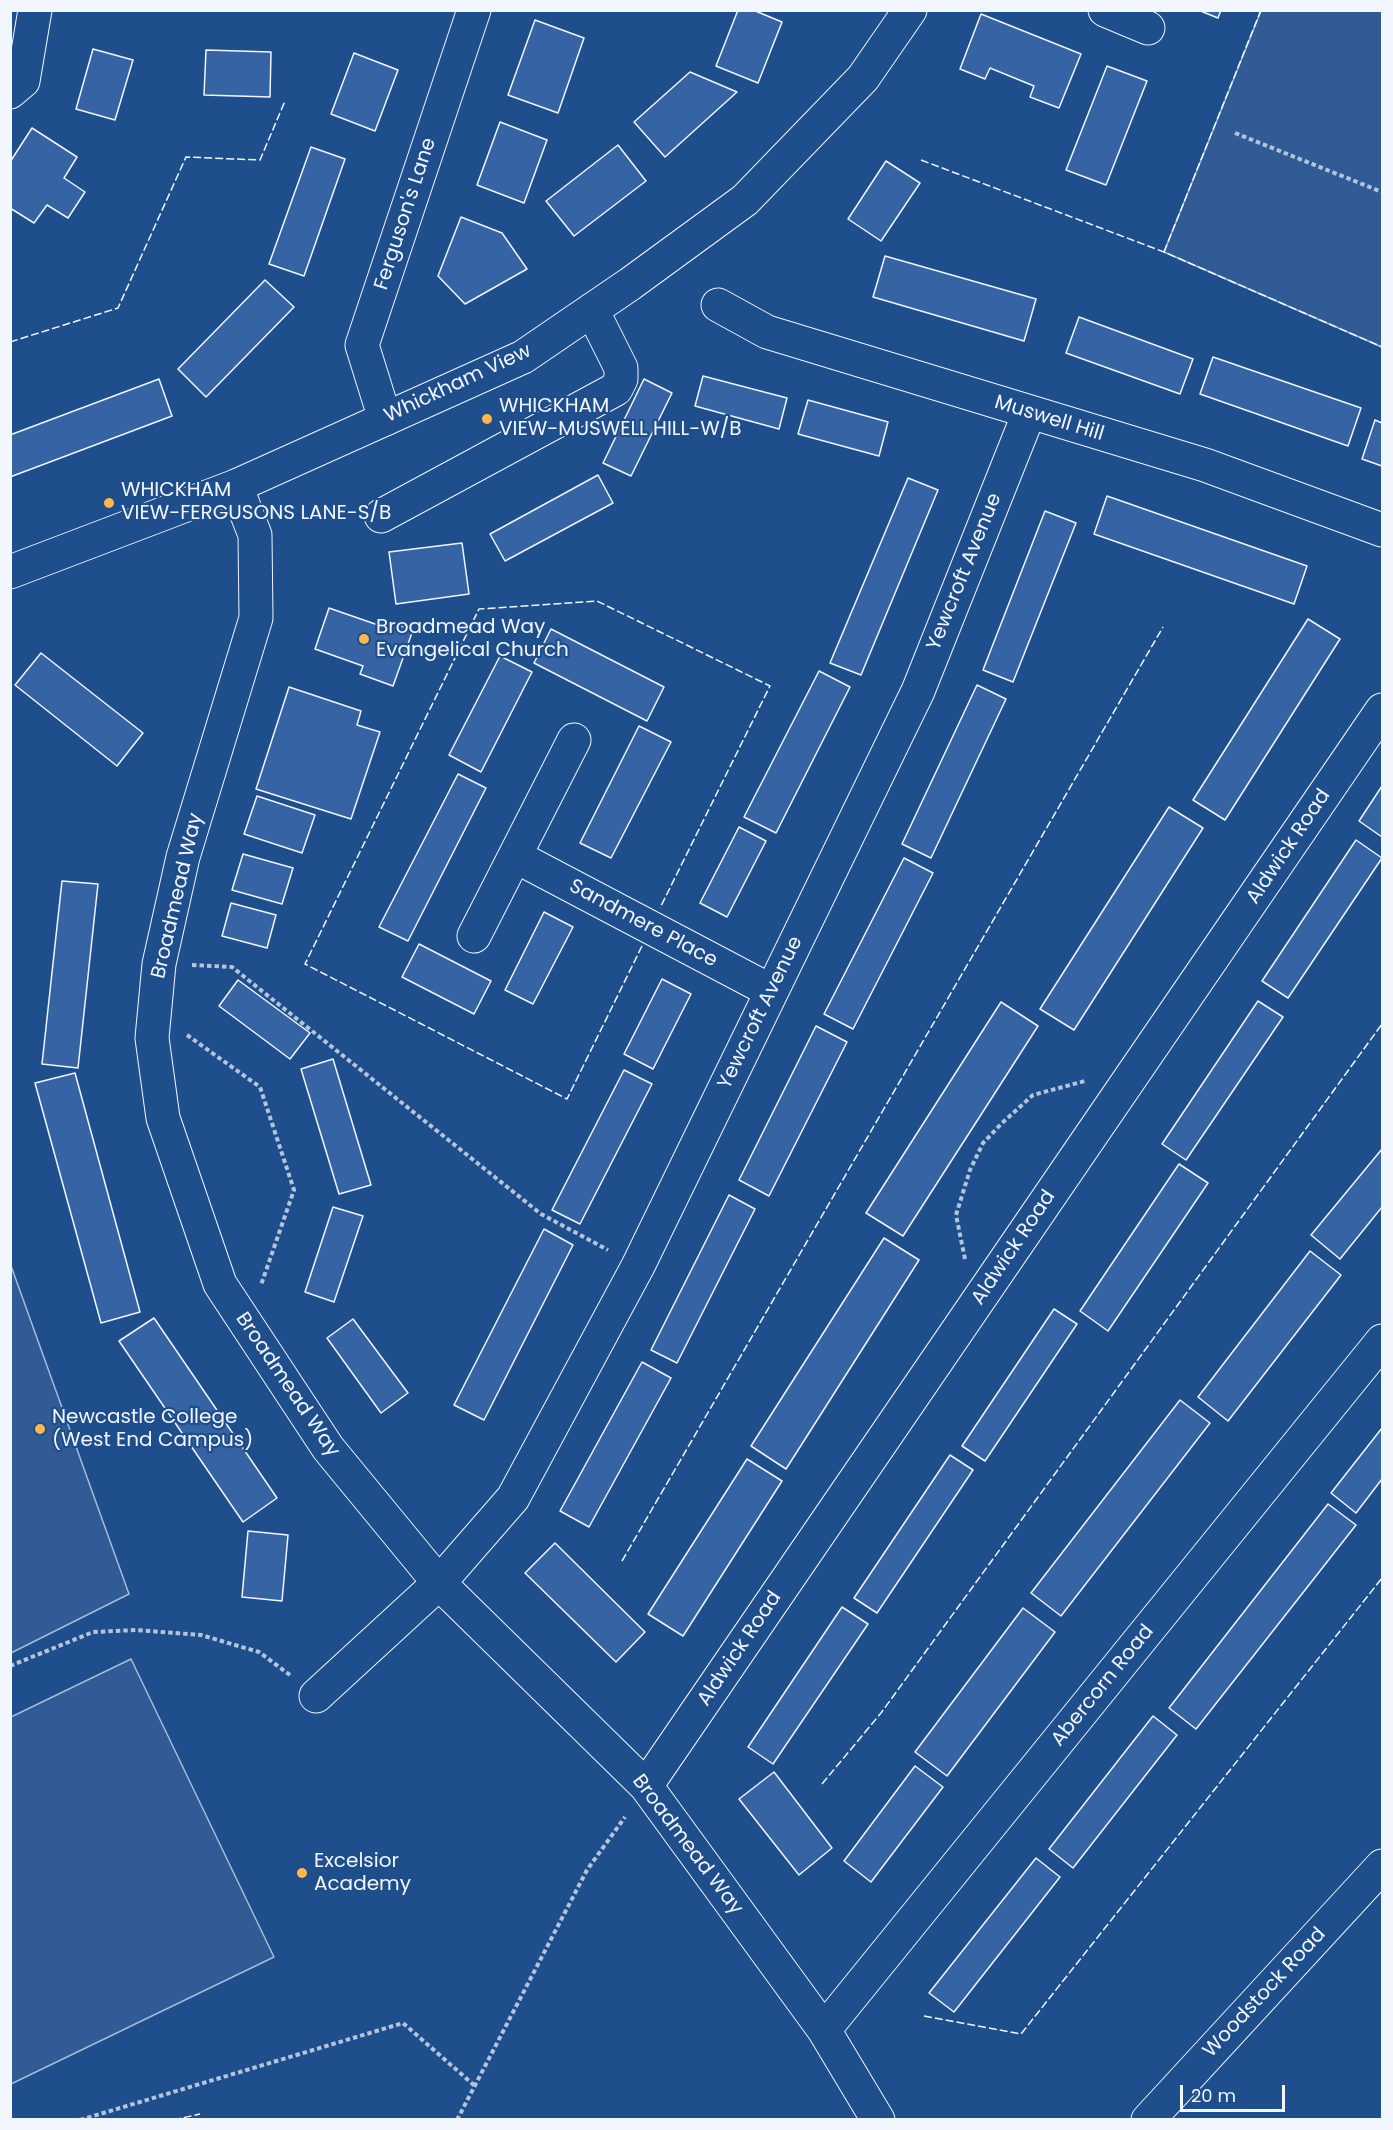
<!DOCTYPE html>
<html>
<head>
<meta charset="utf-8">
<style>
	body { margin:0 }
	#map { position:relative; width:1393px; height:2130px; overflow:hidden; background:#1f4e8c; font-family:Poppins,sans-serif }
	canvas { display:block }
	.frame { position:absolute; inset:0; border:12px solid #f2f6ff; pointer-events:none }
	.scale { position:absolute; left:1180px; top:2085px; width:105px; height:27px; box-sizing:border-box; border:3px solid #f2f6ff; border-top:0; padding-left:8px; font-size:18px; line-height:21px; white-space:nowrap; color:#f2f6ff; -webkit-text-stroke:4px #1f4e8c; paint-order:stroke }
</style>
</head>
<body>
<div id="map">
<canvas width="1393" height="2130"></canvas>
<div class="frame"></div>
<div class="scale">20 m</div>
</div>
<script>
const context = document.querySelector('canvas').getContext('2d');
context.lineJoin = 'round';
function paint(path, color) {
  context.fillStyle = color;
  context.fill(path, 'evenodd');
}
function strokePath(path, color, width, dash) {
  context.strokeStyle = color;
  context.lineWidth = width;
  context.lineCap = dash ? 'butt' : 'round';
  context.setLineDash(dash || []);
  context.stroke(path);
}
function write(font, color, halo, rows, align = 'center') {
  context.font = font + ' Poppins,sans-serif';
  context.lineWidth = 4.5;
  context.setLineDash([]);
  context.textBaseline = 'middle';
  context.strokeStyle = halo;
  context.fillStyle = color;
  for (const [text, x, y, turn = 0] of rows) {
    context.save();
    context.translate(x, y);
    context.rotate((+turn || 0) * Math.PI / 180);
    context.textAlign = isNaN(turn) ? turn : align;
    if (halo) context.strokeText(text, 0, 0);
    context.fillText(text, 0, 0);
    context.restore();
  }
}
const built = new Path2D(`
	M1261,11H1382V347L1164,252Z
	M10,1263L129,1594L11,1653H10Z
	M131,1659L274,1957L11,2084V1717Z`);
const building = new Path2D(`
	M738,10H753L782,22L758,83L716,66Z
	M1198,10H1221L1218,18Z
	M981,14L1081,54L1059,108L1030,97L1034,86L990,68L985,79L960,69Z
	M535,20L584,38L558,113L508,95Z
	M93,49L133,60L115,120L76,109Z
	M206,50L271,52L270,97L204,95Z
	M354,53L398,70L375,131L331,114Z
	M1107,66L1147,81L1106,185L1066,170Z
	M690,72L737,92L665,157L634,122Z
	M500,122L547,140L524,203L477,185Z
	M32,128L77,157L64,178L85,192L68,218L47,205L34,223L10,208V162Z
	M618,145L646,181L574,236L546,201Z
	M311,147L345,159L304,276L269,264Z
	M886,161L920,183L881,241L848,219Z
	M461,217L502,233L527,269L465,304L438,276Z
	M885,256L1036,299L1024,341L873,297Z
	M265,280L294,307L206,397L178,369Z
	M1079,317L1193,359L1180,394L1066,353Z
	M1213,357L1361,408L1348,446L1200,394Z
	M703,376L787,398L779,429L695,406Z
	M159,379L172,416L10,477V435Z
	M644,379L672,393L631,476L603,463Z
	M808,400L888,422L879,456L798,434Z
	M1375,420L1382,423V466L1362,459Z
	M598,475L613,503L505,561L490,534Z
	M908,478L938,490L861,675L830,663Z
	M1107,496L1307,566L1294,604L1094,534Z
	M1045,511L1076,523L1013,682L983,670Z
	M462,543L469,594L396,604L389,552Z
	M329,608L378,625L380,618L413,630L393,686L360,674L363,666L315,649Z
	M1308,619L1340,639L1225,820L1193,800Z
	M551,629L664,687L647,721L534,663Z
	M41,653L143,733L117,766L15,685Z
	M500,656L532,672L481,772L449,755Z
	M819,671L850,687L776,833L744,817Z
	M977,685L1006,699L931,858L902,844Z
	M289,687L361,711L357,725L380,732L351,819L256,789Z
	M639,726L671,742L611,858L580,843Z
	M458,774L486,788L408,941L379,927Z
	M1382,786V837L1359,821Z
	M257,796L315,815L302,853L244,834Z
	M1169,807L1203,828L1074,1030L1040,1009Z
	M739,827L766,841L727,917L700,903Z
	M1356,840L1382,858L1288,998L1262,981Z
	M243,854L293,868L282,904L232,890Z
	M904,858L933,873L853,1029L824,1014Z
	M62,881L98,884L78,1068L42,1064Z
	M231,903L276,915L267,948L222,936Z
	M544,912L573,927L533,1004L505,990Z
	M419,944L491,981L474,1014L402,977Z
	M662,979L691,994L653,1069L624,1054Z
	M238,980L310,1033L290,1059L219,1006Z
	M1258,1001L1283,1017L1186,1160L1162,1144Z
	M1001,1002L1038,1026L903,1236L866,1213Z
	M816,1026L847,1042L769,1196L739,1180Z
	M333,1059L371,1185L339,1194L301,1069Z
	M624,1070L652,1084L580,1224L552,1210Z
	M75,1073L140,1312L101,1323L35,1083Z
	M1382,1149V1207L1340,1259L1311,1235Z
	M1179,1164L1208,1183L1108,1331L1080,1311Z
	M729,1195L755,1209L677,1363L651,1350Z
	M333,1207L363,1216L334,1302L305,1292Z
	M544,1229L573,1245L484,1420L454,1405Z
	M884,1238L919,1260L786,1469L751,1446Z
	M1310,1251L1341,1275L1228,1421L1198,1397Z
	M1054,1309L1077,1324L985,1461L962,1446Z
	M154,1318L277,1498L243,1522L119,1341Z
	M353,1319L408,1393L381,1413L327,1338Z
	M642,1362L671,1378L589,1527L560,1511Z
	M1180,1400L1210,1423L1061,1616L1031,1593Z
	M1382,1428V1479L1356,1513L1331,1493Z
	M950,1455L973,1470L877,1613L854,1598Z
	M747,1459L782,1481L683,1636L648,1614Z
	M1328,1504L1356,1525L1196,1729L1169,1708Z
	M248,1531L288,1535L282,1601L242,1597Z
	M555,1543L645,1632L616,1662L525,1573Z
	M842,1607L868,1624L773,1764L748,1747Z
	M1023,1608L1055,1632L947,1776L915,1752Z
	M1153,1716L1177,1735L1073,1868L1049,1849Z
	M915,1766L943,1787L871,1882L844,1861Z
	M774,1772L832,1848L799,1875L739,1799Z
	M1036,1858L1060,1877L954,2012L929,1993Z`);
const path = new Path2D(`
	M1235,133L1382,192
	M192,965L232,967L541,1214L608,1250
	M187,1035L260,1087L294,1190L261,1285
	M965,1259L956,1215L970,1170L983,1143L1002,1123L1033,1095L1085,1081
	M10,1666L93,1632L136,1630L201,1635L259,1652L290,1675
	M80,2120L403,2023L475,2086
	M457,2120L587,1870L625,1817`);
const minor = new Path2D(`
	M1105,10L1148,28
	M10,92L23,81L35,10
	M718,305L767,332L1205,465L1382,530
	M385,419L362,345L474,10
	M236,486L255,535L256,618L183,857L159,964L152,1038L163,1118L220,1284L328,1448L439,1583L646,1786L824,2030L878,2120
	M381,516L616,389L621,379V368L592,310
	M515,856L771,991
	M474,936L574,740
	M316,1696L439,1583L513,1498L638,1266L918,691L1029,413
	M646,1786L1382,710
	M824,2030L1382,1341
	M1148,2120L1382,1866`);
const major = new Path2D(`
	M10,572L236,486L523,357L630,284L745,200L863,78L910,10`);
const fence = new Path2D(`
	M921,160L1164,252L1382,347
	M1164,252L1261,10
	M10,342L118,308L186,157L260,160L285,101
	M642,946L567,1099L305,964L479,609L597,601L770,686L660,908
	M622,1561L1163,627
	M822,1784L881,1713L1382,1024
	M924,2016L1021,2034L1382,1578
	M173,2120L200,2114`);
const markers = [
	[487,419,6,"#ffb74d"],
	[109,503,6,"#ffb74d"],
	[364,639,6,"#ffb74d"],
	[40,1429,6,"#ffb74d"],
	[302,1873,6,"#ffb74d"]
];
const streetNames = [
	["Ferguson's Lane",406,214,-72],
	["Whickham View",458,384,-25],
	["Muswell Hill",1049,419,17],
	["Yewcroft Avenue",965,572,-68],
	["Aldwick Road",1289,847,-56],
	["Broadmead Way",178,896,-77],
	["Sandmere Place",643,924,28],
	["Yewcroft Avenue",761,1013,-64],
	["Aldwick Road",1014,1248,-56],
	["Broadmead Way",287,1385,56],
	["Aldwick Road",740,1649,-56],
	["Abercorn Road",1103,1686,-51],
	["Broadmead Way",687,1845,53],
	["Woodstock Road",1265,1993,-47]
];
const poiNames = [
	["WHICKHAM",499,407],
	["VIEW-MUSWELL HILL-W/B",499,430],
	["WHICKHAM",121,491],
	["VIEW-FERGUSONS LANE-S/B",121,514],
	["Broadmead Way",376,628],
	["Evangelical Church",376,651],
	["Newcastle College",52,1418],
	["(West End Campus)",52,1441],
	["Excelsior",314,1862],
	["Academy",314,1885]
];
paint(built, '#305b95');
strokePath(built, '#a8bbd7', 1.5);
paint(building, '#3563a3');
strokePath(building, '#f2f6ff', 1.5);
strokePath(minor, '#f2f6ff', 35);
strokePath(major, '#f2f6ff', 35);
strokePath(path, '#b3c4dc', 4, [4.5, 3]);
strokePath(minor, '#1f4e8c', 33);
strokePath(major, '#1f4e8c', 33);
strokePath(fence, '#f2f6ff', 1.5, [8, 3]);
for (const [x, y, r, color] of markers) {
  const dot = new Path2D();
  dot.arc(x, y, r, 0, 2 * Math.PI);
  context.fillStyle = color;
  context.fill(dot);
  strokePath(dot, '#1f4e8c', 2);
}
write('20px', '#f2f6ff', '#1f4e8c', streetNames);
write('20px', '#f2f6ff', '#1f4e8c', poiNames, 'left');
</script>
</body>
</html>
